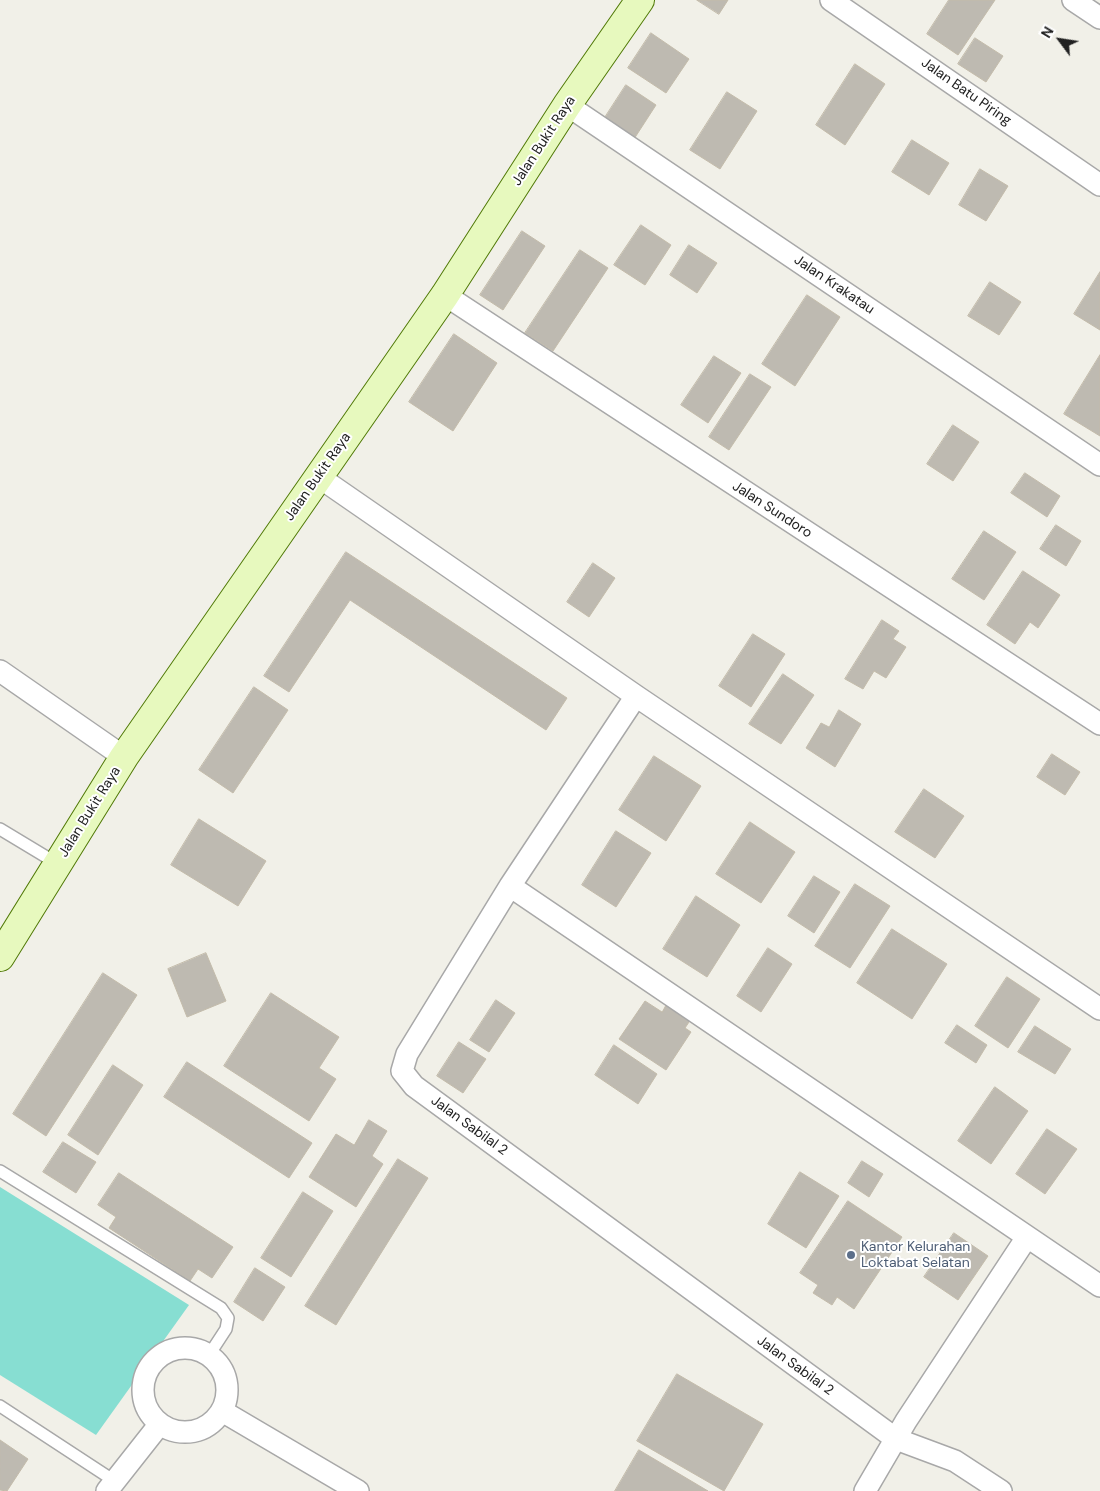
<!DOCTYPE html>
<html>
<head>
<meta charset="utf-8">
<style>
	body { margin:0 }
	#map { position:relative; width:1100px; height:1491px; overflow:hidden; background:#f1f0e8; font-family:"DM Sans",sans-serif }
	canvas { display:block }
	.north { position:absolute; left:1035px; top:15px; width:50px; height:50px; -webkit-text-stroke:4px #fff; paint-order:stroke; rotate:301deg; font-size:14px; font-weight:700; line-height:20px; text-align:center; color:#212121 }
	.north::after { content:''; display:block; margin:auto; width:18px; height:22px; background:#212121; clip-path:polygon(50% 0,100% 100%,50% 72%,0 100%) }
</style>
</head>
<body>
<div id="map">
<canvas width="1100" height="1491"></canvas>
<div class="north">N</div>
</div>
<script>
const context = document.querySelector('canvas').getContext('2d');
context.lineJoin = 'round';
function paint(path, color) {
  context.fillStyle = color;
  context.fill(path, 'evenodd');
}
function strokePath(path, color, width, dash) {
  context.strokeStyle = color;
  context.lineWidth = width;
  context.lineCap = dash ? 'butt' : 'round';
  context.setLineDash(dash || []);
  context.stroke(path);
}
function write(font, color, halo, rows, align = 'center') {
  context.font = font + ' "DM Sans",sans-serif';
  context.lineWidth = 4;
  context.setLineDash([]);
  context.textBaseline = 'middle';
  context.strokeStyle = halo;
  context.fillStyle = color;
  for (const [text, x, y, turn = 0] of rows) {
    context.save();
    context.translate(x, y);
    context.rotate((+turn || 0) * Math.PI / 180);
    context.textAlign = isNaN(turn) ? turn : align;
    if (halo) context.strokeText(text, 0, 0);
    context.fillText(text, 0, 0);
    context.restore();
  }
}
const pitch = new Path2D(`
	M0,1187L189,1305L96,1435L0,1375Z`);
const building = new Path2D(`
	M697,0H728L719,14Z
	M949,0H995L958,55L927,34Z
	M651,33L689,59L666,93L628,68Z
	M975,38L1003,56L986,82L958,64Z
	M855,64L885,84L845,145L816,125Z
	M626,85L656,105L634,139L604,119Z
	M727,92L757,111L720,169L690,150Z
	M912,140L949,163L929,195L892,172Z
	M980,169L1008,186L986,221L959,205Z
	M641,225L671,245L645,285L614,265Z
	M522,231L545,246L503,310L480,295Z
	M689,245L717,263L697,293L670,275Z
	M580,250L608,268L553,351L525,333Z
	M1100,272V330L1074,314Z
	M990,282L1021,302L999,335L968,316Z
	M807,295L840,317L795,386L762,364Z
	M454,334L497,363L453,431L409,402Z
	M1100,355V436L1064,414Z
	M714,356L741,373L708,423L681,405Z
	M750,374L771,387L729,450L709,437Z
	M953,425L979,442L953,481L927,464Z
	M1025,473L1060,496L1047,517L1011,493Z
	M1056,525L1081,541L1066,566L1040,549Z
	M984,531L1016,552L984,600L952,579Z
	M346,552L567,698L546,730L350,600L289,692L264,676Z
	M593,563L615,578L589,617L567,602Z
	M1023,571L1060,595L1038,628L1030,622L1015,644L987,625Z
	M882,620L899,631L893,639L906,647L886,678L874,671L863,689L845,679Z
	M753,634L785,654L751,707L719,686Z
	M783,674L814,695L781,744L749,724Z
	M254,687L288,710L233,793L199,770Z
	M839,710L861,724L835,767L806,748L821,723L829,727Z
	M1052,754L1080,772L1065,795L1037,777Z
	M654,756L701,786L666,841L619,810Z
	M924,789L964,816L935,858L895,832Z
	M199,819L266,861L238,906L171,865Z
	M750,822L795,852L761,903L716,874Z
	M616,831L651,853L616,907L582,885Z
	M814,876L840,892L814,933L788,916Z
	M855,884L890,906L850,968L815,946Z
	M696,896L740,925L707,977L663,949Z
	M892,929L947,964L912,1019L857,983Z
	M768,948L792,964L761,1012L737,996Z
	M206,953L226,1001L187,1017L168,969Z
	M103,973L137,995L46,1136L13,1114Z
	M1007,977L1040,999L1008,1048L975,1026Z
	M271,993L339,1037L319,1068L336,1079L309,1121L224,1066Z
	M496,1000L515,1013L489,1052L470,1040Z
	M669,1000L693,1016L685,1028L691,1032L666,1070L619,1039L645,1001L662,1012Z
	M957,1025L987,1045L976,1063L945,1043Z
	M1035,1026L1071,1049L1055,1074L1018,1052Z
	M459,1042L486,1059L463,1093L437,1076Z
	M614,1045L657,1074L638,1104L595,1075Z
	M187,1062L312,1143L289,1178L164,1097Z
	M113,1065L143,1085L98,1155L68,1135Z
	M995,1087L1028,1111L991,1164L958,1141Z
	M369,1120L387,1131L372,1156L383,1164L356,1207L309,1177L336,1134L354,1145Z
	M1047,1129L1077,1149L1045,1194L1016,1174Z
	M63,1142L96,1162L76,1193L43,1172Z
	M398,1159L428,1178L336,1325L305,1306Z
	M862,1161L883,1174L869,1197L848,1183Z
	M800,1172L839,1196L806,1248L768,1224Z
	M119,1173L233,1247L212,1278L198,1269L190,1281L109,1228L116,1217L98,1205Z
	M303,1192L333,1211L291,1277L261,1258Z
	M848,1201L902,1237L854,1309L837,1297L832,1305L813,1293L818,1285L800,1273Z
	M954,1233L988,1256L958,1300L924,1277Z
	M255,1268L285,1287L263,1321L234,1302Z
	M677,1374L763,1424L724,1491L637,1441Z
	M0,1440L28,1459L7,1491L0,1490Z
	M639,1450L708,1491H615Z`);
const lane = new Path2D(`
	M0,829L58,864
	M0,1171L221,1308L228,1318L226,1329L209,1355
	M0,1406L113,1480`);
const street = new Path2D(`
	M831,0L1100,185
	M1073,0L1100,18
	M567,105L1100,465
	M445,295L1100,724
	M319,477L636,696L1100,1009
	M0,671L124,757
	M636,696L510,886L407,1054L402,1071L414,1086L896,1439L955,1461L1001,1491
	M510,886L1100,1286
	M143 1390a42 42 0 1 1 84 0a42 42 0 1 1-84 0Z
	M222,1411L358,1491
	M107,1491L159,1425
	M865,1491L906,1421L1027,1237`);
const secondary = new Path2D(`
	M0,957L124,757L445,295L567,105L640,0`);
const markers = [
	[851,1255,5,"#5c6f8a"]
];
const streetNames = [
	["Jalan Batu Piring",966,92,35],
	["Jalan Bukit Raya",544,141,-57],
	["Jalan Krakatau",834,285,34],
	["Jalan Bukit Raya",318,477,-55],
	["Jalan Sundoro",772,510,33],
	["Jalan Bukit Raya",90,812,-58],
	["Jalan Sabilal 2",469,1126,36],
	["Jalan Sabilal 2",795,1366,36]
];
const serviceNames = [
	["Kantor Kelurahan",861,1247],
	["Loktabat Selatan",861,1263]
];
paint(pitch, '#87ded2');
paint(building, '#bebab1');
strokePath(building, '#c3bbaa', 1);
strokePath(lane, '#a8a8a8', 14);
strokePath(street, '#a8a8a8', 24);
strokePath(secondary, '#507906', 30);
strokePath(lane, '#fff', 11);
strokePath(street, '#fff', 21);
strokePath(secondary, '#e7f9be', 28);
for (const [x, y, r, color] of markers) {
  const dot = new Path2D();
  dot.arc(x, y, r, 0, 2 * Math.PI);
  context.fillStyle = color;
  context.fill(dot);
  strokePath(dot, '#fff', 2);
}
write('14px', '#212121', '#fff', streetNames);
write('14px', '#4e5e75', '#fff', serviceNames, 'left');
</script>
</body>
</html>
